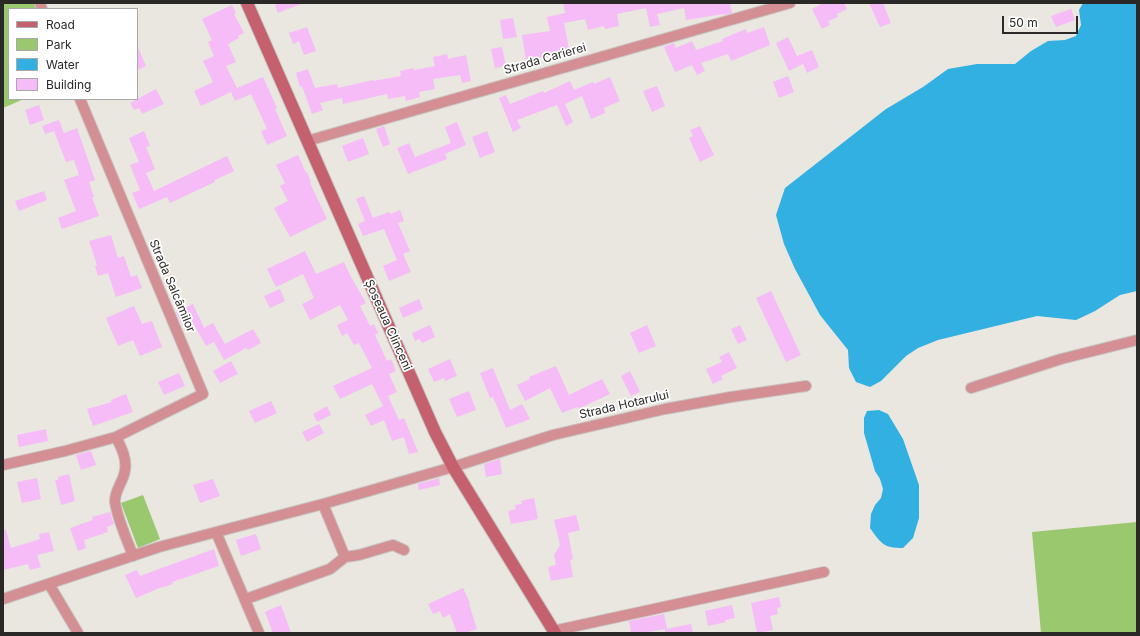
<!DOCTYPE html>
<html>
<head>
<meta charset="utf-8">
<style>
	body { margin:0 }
	#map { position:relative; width:1140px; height:636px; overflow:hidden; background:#eae6e0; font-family:Inter,sans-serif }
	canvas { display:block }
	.frame { position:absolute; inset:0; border:4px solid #2a2927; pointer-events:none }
	.legend { position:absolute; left:8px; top:8px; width:130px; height:92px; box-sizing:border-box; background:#fff; border:1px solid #aaa9a9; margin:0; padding:5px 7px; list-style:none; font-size:12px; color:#2a2927 }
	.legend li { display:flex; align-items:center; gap:8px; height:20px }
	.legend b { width:20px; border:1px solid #aaa9a9 }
	.scale { position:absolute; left:1002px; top:16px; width:76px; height:18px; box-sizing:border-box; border:2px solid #2a2927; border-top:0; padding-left:5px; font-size:12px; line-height:14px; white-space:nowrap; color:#2a2927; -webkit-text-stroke:3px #fff; paint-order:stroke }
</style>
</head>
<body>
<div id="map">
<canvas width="1140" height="636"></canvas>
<div class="frame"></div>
<ul class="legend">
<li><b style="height:5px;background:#c5616e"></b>Road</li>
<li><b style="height:11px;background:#9ac86f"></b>Park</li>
<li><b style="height:11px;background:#31b0e1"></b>Water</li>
<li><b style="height:11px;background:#f5bcf8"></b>Building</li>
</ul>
<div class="scale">50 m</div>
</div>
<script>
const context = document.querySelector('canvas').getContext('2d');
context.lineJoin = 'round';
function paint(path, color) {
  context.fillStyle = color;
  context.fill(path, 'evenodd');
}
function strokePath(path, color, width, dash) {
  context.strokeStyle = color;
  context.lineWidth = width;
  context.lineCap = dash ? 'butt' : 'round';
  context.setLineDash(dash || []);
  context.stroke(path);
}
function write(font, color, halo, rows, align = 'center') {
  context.font = font + ' Inter,sans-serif';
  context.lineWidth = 3.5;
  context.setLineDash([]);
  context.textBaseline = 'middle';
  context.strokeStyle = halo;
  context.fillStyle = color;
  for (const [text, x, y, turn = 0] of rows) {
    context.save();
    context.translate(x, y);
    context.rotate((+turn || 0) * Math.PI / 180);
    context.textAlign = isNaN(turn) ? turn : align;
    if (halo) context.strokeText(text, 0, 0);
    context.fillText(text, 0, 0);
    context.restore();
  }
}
const green = new Path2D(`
	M3,3H37L39,9H9V99H24L3,108Z
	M143,495L160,539L138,548L121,503Z
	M1137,522V633H1041L1032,532Z`);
const water = new Path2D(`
	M1083,3H1137V291L1120,295L1095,311L1076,320L1037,316L938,340L918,348L906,356L881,381L870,387L856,382L849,368L848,350L820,315L795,269L784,244L776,215L785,188L886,109L923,87L948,69L977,64H1015L1031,51L1048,41L1065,40L1076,36L1081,25L1079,10Z
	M879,410L888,414L903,439L919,485V518L913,538L903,548C883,548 881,543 870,528L871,514L875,505L881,498L883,489L880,479L875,471L864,433V418L867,411Z`);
const building = new Path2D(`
	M280,3H301V4L278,13L275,5Z
	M563,3H730L732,13L724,15L723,14L686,20L684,8L657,14L660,25L650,27L646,8L617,14L619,26L605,29L604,26L588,30L585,19L564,23L570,55L561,57L560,54L526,61L522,35L550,31L547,17L565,13Z
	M823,3H844L847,9L837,14L838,17L828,21L830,25L822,29L812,9Z
	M869,3H883L891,23L880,27Z
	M232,5L236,13L234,14L244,33L238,36L239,38L228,44L236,62L226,66L237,88L263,77L277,108L275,109L287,136L267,145L261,131L267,129L251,94L235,101L231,92L201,106L194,91L213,82L203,61L214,56L208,42L212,40L202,19Z
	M1071,9L1075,20L1056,27L1051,16Z
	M513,18L517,37L503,39L500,20Z
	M307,27L316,51L304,55L299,41L293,44L289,33Z
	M764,27L770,45L731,61L728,54L701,63L705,71L697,75L692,65L675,72L664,47L674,43L676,48L692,41L696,50L723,41L722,39L746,29L747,33Z
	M788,37L797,56L812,50L819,67L807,73L803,64L789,71L776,43Z
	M137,45L146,66L137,70Z
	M502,47L506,66L495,68L491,49Z
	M447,54L448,59L466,55L471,81L462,83L460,75L433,79L435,89L419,92L420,97L406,101L405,96L388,99L387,94L343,104L342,98L320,103L323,110L312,114L302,86L300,87L296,73L308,69L315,88L337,84L338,88L373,80V81L401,76L400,71L414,68V70L435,66L433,57Z
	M788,76L794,92L779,98L773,82Z
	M610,77L620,101L604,108L605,113L591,119L582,96L565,104L573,122L566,126L557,105L517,120L521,128L513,132L499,98L506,95L510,104L543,91L544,93L570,81L574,90L593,82L594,84Z
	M657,86L665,106L652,112L643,91Z
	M156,89L164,104L142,114L139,108L134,110L130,103Z
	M39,105L44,120L30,125L25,110Z
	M59,120L64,133L77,128L95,180L89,182L94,197H92L99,216L62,229L58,218L76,211L64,180L79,175L74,160L66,162L54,131L45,134L42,126Z
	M457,122L466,145L445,154L447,159L408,174L397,148L409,143L415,157L451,143L445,127Z
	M384,126L390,144L383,147L376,129Z
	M700,126L714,155L700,162L689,138L693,136L690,130Z
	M144,131L150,146L146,147L155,169L146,173L154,191L227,156L234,171L215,180V182L170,203L167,197L139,209L132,193L140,190L130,165L139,162L129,138Z
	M487,131L495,152L480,158L472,137Z
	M363,138L369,154L348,162L342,146Z
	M298,155L306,173L307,172L311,182L310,183L327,219L290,237L274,208L288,201L280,186L285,183L276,165Z
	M44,191L47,200L19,211L15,201Z
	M364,196L373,218L389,212L390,214L400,210L404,221L398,223L410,251L403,254L411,272L389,281L383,266L397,260L384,229L363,236L358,224L365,221L356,199Z
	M111,235L118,258L124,256L131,277L137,275L142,288L116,297L108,273L98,276L95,266L97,265L89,241Z
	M305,251L316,274L344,262L351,277L366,303L360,306L370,326L374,324L378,333L375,335L387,361L391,359L396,371L389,374L397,392L388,396L399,420L404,418L418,452L409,454L404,437L392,441L384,420L371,426L365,415L383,406L372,384L340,399L333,386L372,368L359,343L354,345L347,333L342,336L337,325L348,320L340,305L310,320L302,304L314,298L303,274L276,287L267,269Z
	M280,289L285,301L270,308L264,296Z
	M771,291L801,355L786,362L756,298Z
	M419,299L423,309L403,318L399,308Z
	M193,304L204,328L213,323L225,344L253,329L261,343L248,350L246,348L224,360L214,342L206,346L191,319L181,323L176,312Z
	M134,306L142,324L152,321L162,347L140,356L133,340L118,346L106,318Z
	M430,325L435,337L422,343L420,339L415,341L412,333Z
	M647,325L656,346L639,353L630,333Z
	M740,325L747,340L738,344L731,329Z
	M729,352L737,368L721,376L723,379L713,384L706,369L722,362L719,357Z
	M450,359L457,376L445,381L444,378L434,382L428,369Z
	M231,361L238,374L220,383L213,371Z
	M556,366L569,395L602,379L610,394L578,409L577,407L562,413L550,388L525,401L517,385L530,379L529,377Z
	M493,368L510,410L522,404L530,419L506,428L493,397L490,398L480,373Z
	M630,371L640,392L631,396L621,376Z
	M179,373L185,386L164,395L158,382Z
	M469,391L476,410L457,417L449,399Z
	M126,394L133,412L93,426L87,409L112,402L111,400Z
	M271,401L277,413L255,423L249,411Z
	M327,406L331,415L317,422L313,414Z
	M319,424L324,433L307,442L302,432Z
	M46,429L48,441L19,447L17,435Z
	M91,451L96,465L81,470L76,455Z
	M500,459L502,474L486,477L484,464Z
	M69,474L75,501L61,505L55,480H58V477Z
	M37,478L41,499L22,503L17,482Z
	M439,478L440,485L419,490L418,484Z
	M213,479L220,496L200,503L193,485Z
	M534,498L538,519L511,524L508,511L516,509L515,505L522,504L521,501Z
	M110,512L114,524L107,527L108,532L84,540L86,548L78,551L70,528L93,520L92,517Z
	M576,515L580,530L568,533L573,559L570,560L573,577L551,581L548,567L556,565L554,555L560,545L554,520Z
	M3,530H6L11,548L40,539L39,534L49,532L54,551L37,555L41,567L30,570L28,564L3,570Z
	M256,534L261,549L241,556L236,540Z
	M214,549L219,566L172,582L173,584L157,589L136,598L125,575L137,570L140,576Z
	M463,588L470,603L469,604L477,629L464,633H457L450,614L443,618L440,611L433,614L428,604Z
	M779,597L781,607L777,608L778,614L770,616L773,630L757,633L751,603Z
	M281,605L291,633H273L265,612Z
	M732,605L735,618L725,620L726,622L708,626L705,611Z
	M664,614L667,629L691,624L693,633H665V629L642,633H631L629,621Z`);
const street = new Path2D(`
	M40,3L42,9
	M307,141L790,3
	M971,388L1061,359L1137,340
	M116,437C121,447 127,458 125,470C124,481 114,491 115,502C118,521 127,539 133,556
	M3,465L65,451L116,437L203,394L80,99
	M323,504L345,557
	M216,532L259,633
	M49,584L78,633
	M3,599L159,547L323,504L453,467L553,435L665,409L731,397L806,386
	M246,599L330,569L345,557L359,555L393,545L404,550
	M553,631L824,572`);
const secondary = new Path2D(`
	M247,3L435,432L453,467L555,633`);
const streetNames = [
	["Strada Carierei",545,59,-16],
	["Strada Salcâmilor",172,286,67],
	["Șoseaua Clinceni",388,325,66],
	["Strada Hotarului",624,405,-13]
];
paint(green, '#9ac86f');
paint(water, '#31b0e1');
paint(building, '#f5bcf8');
strokePath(street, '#c7c4bf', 12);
strokePath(secondary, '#c7c4bf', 14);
strokePath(street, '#d48f95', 10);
strokePath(secondary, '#c5616e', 12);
write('12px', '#2a2927', '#fff', streetNames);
</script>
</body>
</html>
